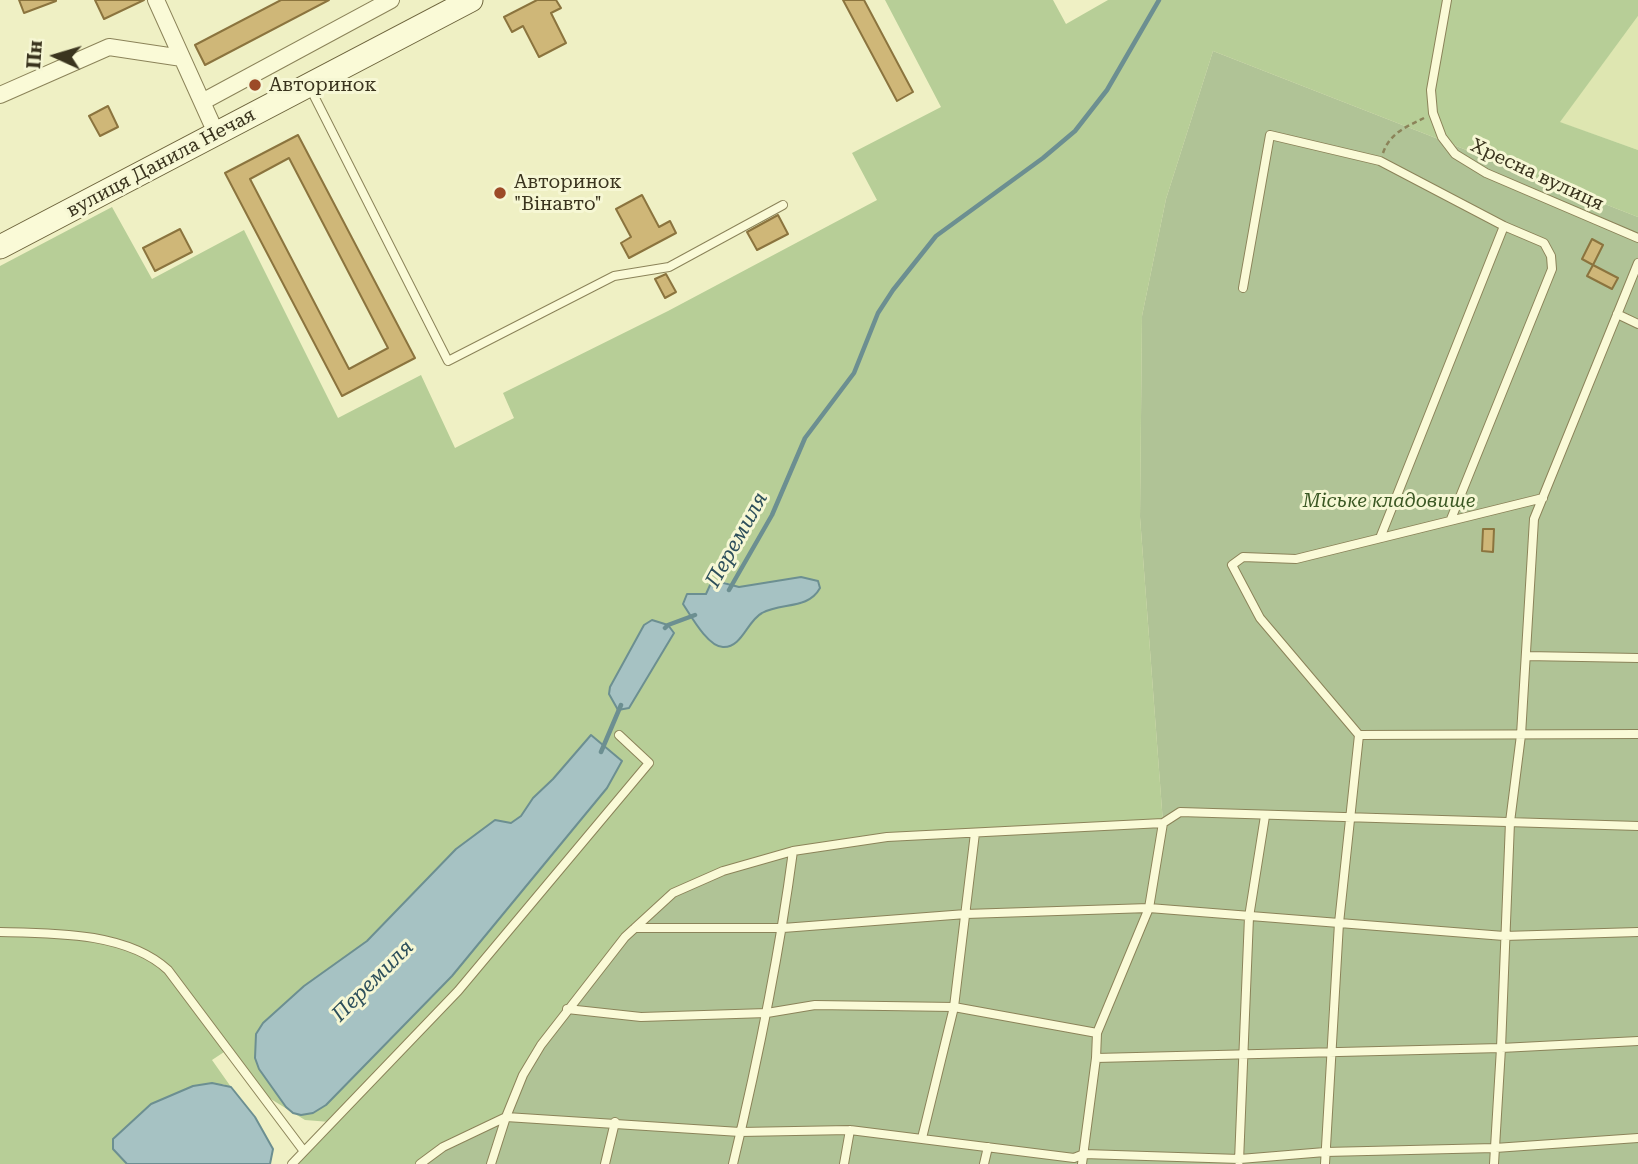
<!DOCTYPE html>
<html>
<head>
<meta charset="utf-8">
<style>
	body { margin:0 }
	#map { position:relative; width:1638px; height:1164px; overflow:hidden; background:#eff0c4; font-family:"Roboto Serif",serif }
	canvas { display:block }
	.north { position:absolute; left:21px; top:21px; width:70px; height:70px; -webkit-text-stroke:5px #f6f7d4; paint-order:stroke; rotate:274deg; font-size:19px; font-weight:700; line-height:28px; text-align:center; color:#3a341e }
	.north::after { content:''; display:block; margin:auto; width:24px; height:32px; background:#3a341e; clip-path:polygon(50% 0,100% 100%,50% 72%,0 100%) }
</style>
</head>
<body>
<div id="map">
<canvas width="1638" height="1164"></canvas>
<div class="north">Пн</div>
</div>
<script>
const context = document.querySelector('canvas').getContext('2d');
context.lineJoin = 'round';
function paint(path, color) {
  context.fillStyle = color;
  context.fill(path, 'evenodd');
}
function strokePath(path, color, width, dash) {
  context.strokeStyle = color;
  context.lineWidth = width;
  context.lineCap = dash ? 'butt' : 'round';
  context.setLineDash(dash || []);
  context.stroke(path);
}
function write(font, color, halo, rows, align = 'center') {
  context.font = font + ' "Roboto Serif",serif';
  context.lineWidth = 6;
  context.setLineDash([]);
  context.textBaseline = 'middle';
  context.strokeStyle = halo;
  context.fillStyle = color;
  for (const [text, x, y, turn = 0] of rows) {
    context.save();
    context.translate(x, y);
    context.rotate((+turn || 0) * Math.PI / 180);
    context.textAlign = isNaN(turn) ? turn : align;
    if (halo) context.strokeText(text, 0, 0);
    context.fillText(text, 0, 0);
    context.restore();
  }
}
const farmland = new Path2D(`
	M1638,16V150L1559,122Z`);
const green = new Path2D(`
	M885,0H1053L1066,24L1108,0H1638V16L1560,122L1638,150V217L1213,51L1166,199L1142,316L1140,517L1163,823L506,1117L420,1164H292L330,1122L305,1120L261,1093L227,1050L212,1060L231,1087L223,1084L113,1149L127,1164H0V266L112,207L152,279L244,230L338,418L421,375L455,448L514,418L503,393L668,311L877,200L852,153L941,107ZM801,577L804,603C789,605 770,606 757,616C748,623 745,633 737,641C716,663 694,619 683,604L692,593L707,594L722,581L739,587Z`);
const cemetery = new Path2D(`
	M1213,51L1638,217V1164H420L506,1117L523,1075L625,937L673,893L723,871L793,851L887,837L1163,823L1140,517L1142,316L1166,199Z`);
const water = new Path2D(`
	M801,577L818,581L820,588C808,610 781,602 762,613C747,621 742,648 723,647C708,647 691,616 683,604L687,594H706L711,583L716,581L739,587Z
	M652,620L668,625L674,633L629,708L618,710L609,694L610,687L644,625Z
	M591,735L622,761L607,788L452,976L326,1105L313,1113L301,1115L293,1113L286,1107L259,1069L255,1058L256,1034L263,1023L304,986L367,941L456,849L495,820L511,823L521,816L533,798L553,779Z
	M212,1083L231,1087L255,1117L273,1149L270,1164H127L113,1149V1139L151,1104L193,1086Z`);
const stream = new Path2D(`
	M729,590L772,515L805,438L854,373L878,313L893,290L936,236L1043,158L1075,131L1107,90L1159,0
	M665,628L668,625L695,615
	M601,752L621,705`);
const building = new Path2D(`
	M19,0H56V1L24,13Z
	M95,0H144L104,19Z
	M281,0H329L205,65L195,45Z
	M537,0H556L561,8L551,13L566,43L539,57L523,26L512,32L504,17Z
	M843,0H864L913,92L897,101Z
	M108,106L118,127L100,136L89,116Z
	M298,135L415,358L342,396L225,173ZM289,158L388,348L349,369L250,179Z
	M642,195L659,227L670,221L676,233L629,258L621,243L631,237L616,209Z
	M778,215L788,234L757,250L747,232Z
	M180,229L192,252L155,271L143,248Z
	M1592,239L1603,245L1593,265L1582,259Z
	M1593,265L1618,278L1612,289L1587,276Z
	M666,274L676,292L665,298L655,279Z
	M1483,529H1494L1493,552L1482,551Z`);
const path = new Path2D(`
	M1383,153C1390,133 1406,127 1424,118`);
const service = new Path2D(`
	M1447,0L1431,90L1433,113L1442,137L1455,154L1486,173L1638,238
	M310,88L448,361L614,276L669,267L783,205
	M1243,288L1270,135L1380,161L1504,226L1544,243L1551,256L1552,269L1451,519
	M1617,314L1638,324
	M1380,538L1504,226
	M1526,656L1638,658
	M1359,735L1260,618L1232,565L1243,557L1296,559L1543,498
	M635,928H783L966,914L1149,908L1504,936L1638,932
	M0,932C53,933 127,932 168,970L303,1150
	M567,1009L641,1017L767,1013L815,1005L954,1007L1097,1033
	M1096,1058L1501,1048L1638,1041
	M922,1138L954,1007L975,833
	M1239,1161L1249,917L1265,816
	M292,1164L458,991L649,763L619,735
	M420,1164L443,1147L506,1117L740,1132L850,1130L1074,1158L1084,1154L1240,1159L1325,1152L1495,1148L1638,1138
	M491,1164L506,1117L523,1075L541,1045L625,937L673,893L723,871L793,851L887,837L1163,823
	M605,1164L615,1122
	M733,1164C758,1060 779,957 793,851
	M844,1164L850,1130
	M984,1164L988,1147
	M1082,1164L1096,1058L1097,1033L1149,908L1163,823L1180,812L1638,826
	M1325,1164L1339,923L1359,735L1638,734
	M1494,1164L1501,1048L1510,822L1521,735L1534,519L1638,263`);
const minor = new Path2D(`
	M156,0L216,133
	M0,95L109,47L182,58
	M202,102L391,0`);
const secondary = new Path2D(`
	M0,247L471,0`);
const markers = [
	[255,85,7,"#9c4a27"],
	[500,193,7,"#9c4a27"]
];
const poiNames = [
	["Авторинок",269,85],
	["Авторинок",514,182],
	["\"Вінавто\"",514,204]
];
const streetNames = [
	["вулиця Данила Нечая",161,163,-28],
	["Хресна вулиця",1537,175,25]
];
const parkNames = [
	["Міське кладовище",1389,501]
];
const waterNames = [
	["Перемиля",737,540,-61],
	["Перемиля",373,981,-45]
];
paint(farmland, '#dee6b1');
paint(green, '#b7ce97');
paint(cemetery, '#b0c396');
paint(water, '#a6c2c3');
strokePath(water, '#6c8f91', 2);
strokePath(stream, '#6c8f91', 4.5);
paint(building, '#cfb778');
strokePath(building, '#8b743e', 2);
strokePath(service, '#8b8359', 10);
strokePath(minor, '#8b8359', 18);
strokePath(secondary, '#6d643c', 25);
strokePath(path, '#8b8359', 2.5, [5, 3.5]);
strokePath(service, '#fafad7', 8);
strokePath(minor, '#fafad7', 16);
strokePath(secondary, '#fafad7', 23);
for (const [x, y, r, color] of markers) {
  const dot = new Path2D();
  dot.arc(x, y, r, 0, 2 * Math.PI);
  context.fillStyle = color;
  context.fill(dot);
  strokePath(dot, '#f6f7d4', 2.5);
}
write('19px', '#3a341e', '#f6f7d4', poiNames, 'left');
write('19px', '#3a341e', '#f6f7d4', streetNames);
write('italic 19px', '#3b5824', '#f6f7d4', parkNames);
write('italic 21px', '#2d4f5b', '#f6f7d4', waterNames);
</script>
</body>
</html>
